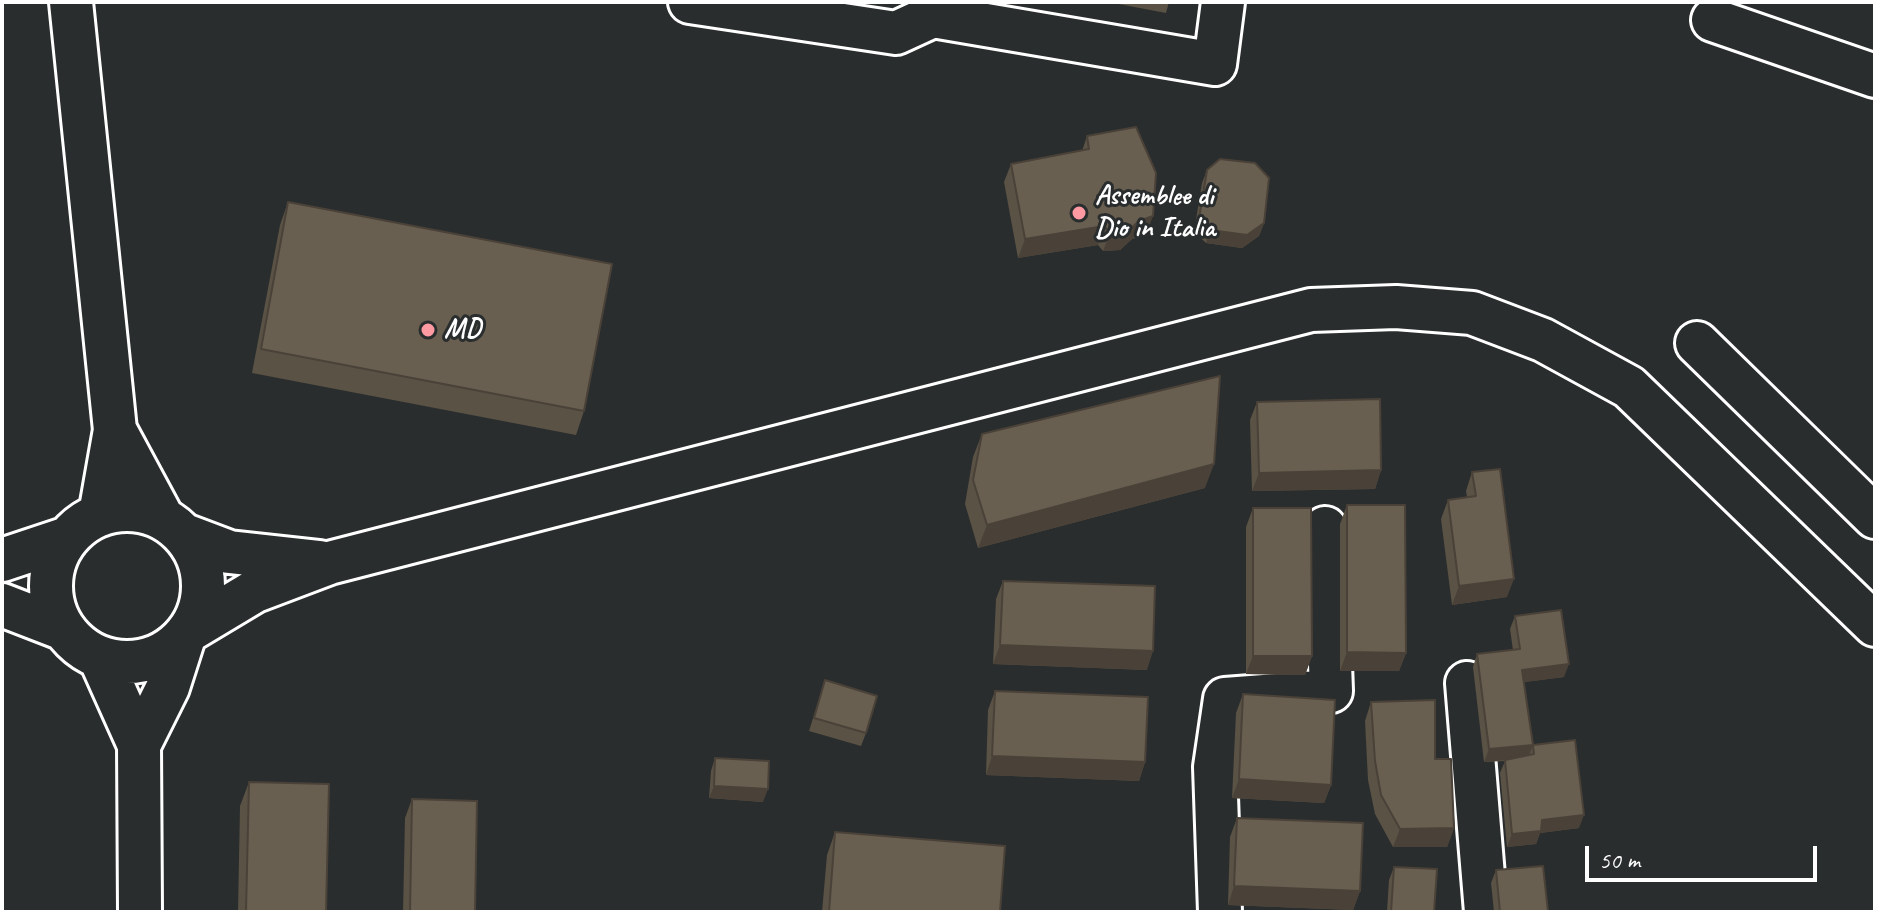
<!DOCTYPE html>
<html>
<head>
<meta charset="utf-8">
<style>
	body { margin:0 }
	#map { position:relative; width:1877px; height:914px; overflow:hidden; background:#2a2d2e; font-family:Caveat,sans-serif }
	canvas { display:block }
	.frame { position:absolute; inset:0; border:4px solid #fff; pointer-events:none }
	.scale { position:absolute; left:1585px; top:846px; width:232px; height:36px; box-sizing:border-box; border:4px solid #fff; border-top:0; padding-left:10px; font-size:24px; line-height:28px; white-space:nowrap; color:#fff; -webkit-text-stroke:6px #2a2d2e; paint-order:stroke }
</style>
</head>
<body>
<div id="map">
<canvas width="1877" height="914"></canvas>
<div class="frame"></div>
<div class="scale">50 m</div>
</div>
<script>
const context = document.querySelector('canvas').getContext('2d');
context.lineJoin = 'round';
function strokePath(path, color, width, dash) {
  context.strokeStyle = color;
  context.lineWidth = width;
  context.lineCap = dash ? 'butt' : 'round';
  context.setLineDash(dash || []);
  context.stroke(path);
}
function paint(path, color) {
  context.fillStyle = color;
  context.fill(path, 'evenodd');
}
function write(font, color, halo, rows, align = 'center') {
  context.font = font + ' Caveat,sans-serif';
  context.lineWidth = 6;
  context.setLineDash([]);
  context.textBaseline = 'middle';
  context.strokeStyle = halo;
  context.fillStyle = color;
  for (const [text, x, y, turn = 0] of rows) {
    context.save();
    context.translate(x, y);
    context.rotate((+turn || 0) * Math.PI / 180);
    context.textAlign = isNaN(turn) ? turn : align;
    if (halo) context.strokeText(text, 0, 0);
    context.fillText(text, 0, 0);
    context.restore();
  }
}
const minor = new Path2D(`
	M71,2L115,430L100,515
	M690,2L896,33L933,16L1215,64L1223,2
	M1713,20L1875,76
	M1697,343L1875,517
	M115,430L163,519
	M51 586a76 76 0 1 1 152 0a76 76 0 1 1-152 0Z
	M184,535L229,552L320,562
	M2,560L68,538
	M2,605L64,629
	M190,630L255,591L329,563L1311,310L1396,307L1472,313L1543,340L1629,387L1875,625
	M100,658L139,745L140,912
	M1467,683L1486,912
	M139,745L168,687L183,640
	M1220,912L1215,767L1225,699L1331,691L1325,528`);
const wall = new Path2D(`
	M1108,2H1169L1166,13Z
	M1087,136L1146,235L1132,239L1120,250L1103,251L1098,245L1018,258L1004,182L1011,164L1082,151Z
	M1207,170L1264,223L1259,236L1242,248L1206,243L1194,232L1202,183Z
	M288,202L584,411L576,435L252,373L280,225Z
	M1257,402L1381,470L1375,489L1252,491L1250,420Z
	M982,434L1205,488L978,548L965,504L973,457Z
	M1472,472L1507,597L1452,605L1441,519L1448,500L1467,497L1466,491Z
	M1347,505L1406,653L1399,671H1340V524Z
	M1253,508L1312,656L1305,675L1246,674V527Z
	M1003,581L1147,670L993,664L996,599Z
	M1515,616L1564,677L1524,682L1533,745L1579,828L1540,833L1536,844L1507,847L1500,773L1505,761L1484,762L1473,667L1477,654L1513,650L1510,629Z
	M825,680L866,733L861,746L809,731Z
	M995,691L1145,762L1139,781L986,775L988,710Z
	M1243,694L1331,785L1324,803L1232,798L1236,713Z
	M1371,702L1435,759L1454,828L1447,847H1393L1375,814L1368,780L1365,721Z
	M715,758L763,802L709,798L711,771Z
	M249,782L326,912H238L240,806Z
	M412,799L475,912H403L405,818Z
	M1237,818L1360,891L1353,910L1228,905L1230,837Z
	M835,832L1000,912H822L827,855Z
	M1394,867L1434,912H1387L1389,880Z
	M1496,870L1548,912H1494L1491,883Z`);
const shadedWall = new Path2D(`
	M1153,216L1146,235L1132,239L1120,250L1103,251L1110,233Z
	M1264,223L1259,236L1242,248L1206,243L1210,230Z
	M1104,226L1098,245L1018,258L1025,239Z
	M1214,464L1205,488L978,548L987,525Z
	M1381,470L1375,489L1252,491L1259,473Z
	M1514,579L1507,597L1452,605L1459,586Z
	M1000,645L1153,651L1147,670L993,664Z
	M1347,652L1406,653L1399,671H1340Z
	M1253,656H1312L1305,675L1246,674Z
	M1569,664L1564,677L1518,683L1522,670Z
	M1533,745L1528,758L1484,762L1489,749Z
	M992,756L1145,762L1139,781L986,775Z
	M1239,779L1331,785L1324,803L1232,798Z
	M714,786L768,789L763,802L709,798Z
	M1584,815L1579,828L1540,833L1536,844L1507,847L1512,834L1542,820Z
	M1454,828L1447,847H1393L1400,829Z
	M1234,886L1360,891L1353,910L1228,905Z`);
const building = new Path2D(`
	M1136,127L1156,173L1153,216L1139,221L1127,232L1110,233L1104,226L1025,239L1011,164L1089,149L1087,136Z
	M1220,159L1255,163L1269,178L1264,223L1247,235L1210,230L1199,219L1207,170Z
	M288,202L612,264L584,411L261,349Z
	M1220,376L1214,464L987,525L973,480L982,434Z
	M1380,399L1381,470L1259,473L1257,402Z
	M1500,469L1514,579L1459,586L1448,500L1476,496L1472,472Z
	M1347,505H1405L1406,653L1347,652Z
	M1253,508H1311L1312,656H1253Z
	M1003,581L1155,586L1153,651L1000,645Z
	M1561,610L1569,664L1522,670L1533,745L1489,749L1477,654L1520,649L1515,616Z
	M825,680L877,696L866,733L814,718Z
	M995,691L1148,697L1145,762L992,756Z
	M1243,694L1335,700L1331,785L1239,779Z
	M1435,700V759H1451L1454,828L1400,829L1381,795L1375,761L1371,702Z
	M1575,740L1584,815L1542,820L1541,831L1512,834L1505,760L1534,754L1533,745Z
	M715,758L769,761L768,789L714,786Z
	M249,782L329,784L326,912H246Z
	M412,799L477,801L475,912H410Z
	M1237,818L1363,823L1360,891L1234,886Z
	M835,832L1005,846L1000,912H829Z
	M1543,866L1548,912H1500L1496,870Z
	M1394,867L1437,869L1434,912H1391Z`);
const markers = [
	[1079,213,8,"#ff9aa2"],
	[428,330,8,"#ff9aa2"]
];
const poiNames = [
	["Assemblee di",1095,197],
	["Dio in Italia",1095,229],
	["MD",444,330]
];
strokePath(minor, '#fff', 48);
strokePath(minor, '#2a2d2e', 42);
paint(wall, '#5a5245');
paint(shadedWall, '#4a4238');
paint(building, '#695f50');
strokePath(building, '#4a4238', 2);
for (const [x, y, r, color] of markers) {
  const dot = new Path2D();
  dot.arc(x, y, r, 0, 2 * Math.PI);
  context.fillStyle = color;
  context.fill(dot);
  strokePath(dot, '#2a2d2e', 3);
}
write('bold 28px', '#fff', '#2a2d2e', poiNames, 'left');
</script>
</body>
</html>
